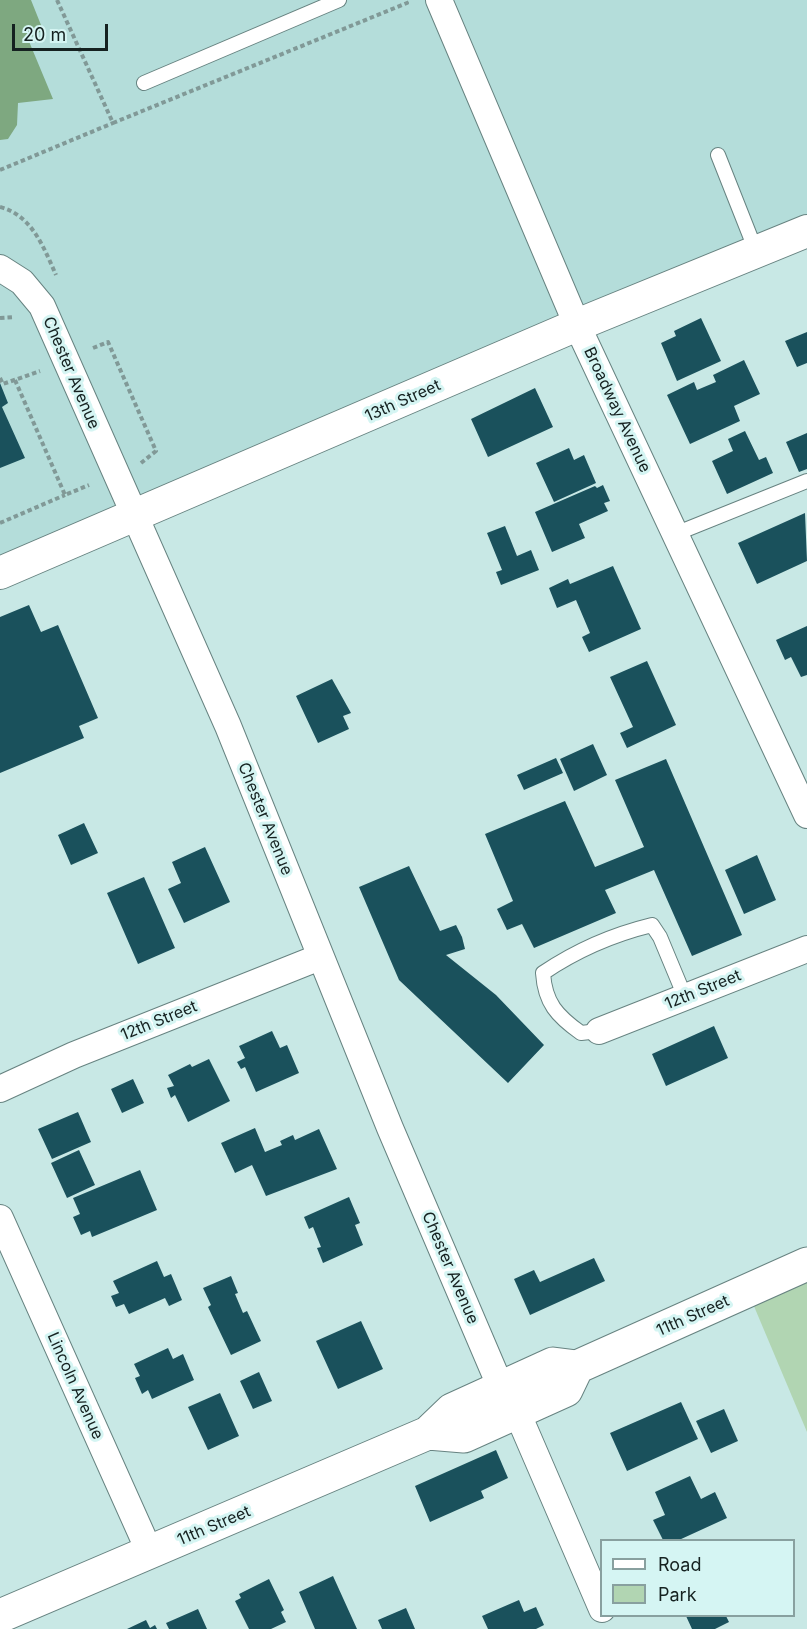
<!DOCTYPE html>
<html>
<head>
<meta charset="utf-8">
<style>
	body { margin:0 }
	#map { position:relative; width:807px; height:1629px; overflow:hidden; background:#c8e8e5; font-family:Inter,sans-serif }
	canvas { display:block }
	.legend { position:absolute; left:600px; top:1539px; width:195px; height:78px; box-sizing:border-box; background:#d5f5f3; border:2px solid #88a09f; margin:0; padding:8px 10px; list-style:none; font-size:18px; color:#152120 }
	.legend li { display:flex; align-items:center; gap:12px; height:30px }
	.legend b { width:30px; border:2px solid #88a09f }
	.scale { position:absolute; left:12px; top:24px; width:96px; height:27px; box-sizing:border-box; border:3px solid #152120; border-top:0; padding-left:8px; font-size:18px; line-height:21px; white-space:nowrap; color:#152120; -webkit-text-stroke:4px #d5f5f3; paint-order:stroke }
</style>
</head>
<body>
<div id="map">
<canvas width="807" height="1629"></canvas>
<ul class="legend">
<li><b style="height:8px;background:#fff"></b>Road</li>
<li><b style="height:16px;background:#b1d5b2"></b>Park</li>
</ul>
<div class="scale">20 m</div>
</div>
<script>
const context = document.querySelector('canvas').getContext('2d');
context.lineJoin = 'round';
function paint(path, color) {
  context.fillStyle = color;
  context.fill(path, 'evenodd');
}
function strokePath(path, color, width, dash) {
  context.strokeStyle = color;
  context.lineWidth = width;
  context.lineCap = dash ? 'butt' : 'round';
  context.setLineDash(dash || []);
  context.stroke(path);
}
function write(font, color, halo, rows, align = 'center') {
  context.font = font + ' Inter,sans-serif';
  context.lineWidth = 6;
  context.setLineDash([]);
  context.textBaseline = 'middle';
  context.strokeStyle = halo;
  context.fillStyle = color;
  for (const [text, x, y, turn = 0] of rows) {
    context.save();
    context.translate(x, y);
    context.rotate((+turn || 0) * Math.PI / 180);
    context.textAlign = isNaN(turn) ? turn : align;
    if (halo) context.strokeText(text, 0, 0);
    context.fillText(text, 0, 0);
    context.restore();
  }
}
const built = new Path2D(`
	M0,0H807V234L0,572Z`);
const green = new Path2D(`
	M807,1264V1432L748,1292Z`);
const forest = new Path2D(`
	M0,0H31L43,30L28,39L53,99L18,103L17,125L8,139L0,140Z`);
const building = new Path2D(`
	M701,318L721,361L677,381L661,343L676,336L674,331Z
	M807,332V363L797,367L785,341Z
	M744,360L760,394L734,406L740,421L690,444L667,395L694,382L697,390L716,382L713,375Z
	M0,383L8,403L2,407L25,458L0,468Z
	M535,388L553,427L488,457L471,419Z
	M745,431L759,460L766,457L773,473L727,494L712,461L733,451L728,439Z
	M807,433V469L799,472L786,442Z
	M569,448L574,460L584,455L596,483L554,502L536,463Z
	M603,485L610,501L604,503L608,511L579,524L585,538L552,552L535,512L595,486L597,488Z
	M805,513L807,561L757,584L738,543Z
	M505,526L517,556L531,550L539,570L501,585L496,572L502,570L487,533Z
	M613,566L641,629L589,652L582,637L590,633L576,600L557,608L549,588L568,579L570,584Z
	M29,605L41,632L58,625L98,718L79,726L84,738L0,773V617Z
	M807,626V675L801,677L791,657L785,660L776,640Z
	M647,661L676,725L627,748L620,733L633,727L610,677Z
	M332,679L351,713L343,716L349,729L318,743L296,696Z
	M593,744L607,775L574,791L560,759Z
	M556,758L563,773L524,790L517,775Z
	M666,759L742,935L692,956L654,870L605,890L616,913L534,948L522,924L507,930L497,909L513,901L485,834L565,801L595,867L644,847L615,780Z
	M84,823L98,853L71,865L58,835Z
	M205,847L230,902L184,923L168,889L181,883L172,862Z
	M757,855L776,900L744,914L725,870Z
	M409,866L440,931L456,925L462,937L465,949L446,955L496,995L544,1045L508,1083L399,980L359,887Z
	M144,877L175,948L138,964L107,893Z
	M714,1026L728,1058L666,1086L652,1054Z
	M272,1031L280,1048L287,1045L299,1073L256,1092L245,1067L241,1069L237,1062L245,1058L239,1046Z
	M209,1059L230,1101L188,1122L175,1095L171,1098L167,1088L174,1086L168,1075L190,1064L192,1067Z
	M133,1079L144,1103L122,1113L111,1089Z
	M78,1112L91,1142L52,1159L38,1129Z
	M255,1128L265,1152L282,1145L280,1141L293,1135L295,1140L319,1129L337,1169L266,1196L252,1165L235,1173L221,1143Z
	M79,1150L95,1185L67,1198L51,1163Z
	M140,1170L157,1210L92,1237L90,1231L81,1235L73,1217L80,1214L73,1198Z
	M349,1197L360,1223L355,1225L363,1245L323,1263L317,1248L321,1247L313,1227L309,1229L304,1217Z
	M594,1258L605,1281L530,1315L514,1279L534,1270L540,1282Z
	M157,1261L164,1277L171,1274L182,1300L169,1306L165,1298L129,1314L124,1304L116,1307L111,1296L119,1293L113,1281Z
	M231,1276L238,1293L235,1294L243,1313L247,1311L261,1341L231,1355L208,1307L211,1305L203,1288Z
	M361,1321L383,1369L338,1389L316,1341Z
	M168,1348L173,1359L183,1354L194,1380L152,1399L148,1390L142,1394L135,1378L140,1376L134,1364Z
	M259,1372L272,1401L253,1409L240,1381Z
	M220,1393L239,1436L208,1450L188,1407Z
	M681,1402L698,1439L627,1471L610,1433Z
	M724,1409L738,1441L711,1453L696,1421Z
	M496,1450L508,1478L481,1491L484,1498L430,1522L415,1486Z
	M690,1476L701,1499L715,1492L727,1518L679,1540H663L653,1520L665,1515L655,1492Z
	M333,1576L357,1629H315L299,1592Z
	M269,1579L284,1610L281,1612L286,1622L271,1629H249L235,1601L241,1598L239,1594Z
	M519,1600L524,1612L536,1607L544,1625L536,1629H488L482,1616Z
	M406,1608L415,1629H382L378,1620Z
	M198,1609L207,1629H169L166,1623Z
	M686,1616H726L729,1622L715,1629H692Z
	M146,1620L150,1628L155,1625L157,1629H127Z`);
const path = new Path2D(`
	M57,0L113,123L407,3L405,0
	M0,170L113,123
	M0,207C32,215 44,248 56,275
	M0,318L14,317
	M93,348L108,342L156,451L141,463
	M0,378L3,384L40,371
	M15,380L65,495L89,485
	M0,523L65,495`);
const service = new Path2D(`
	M144,83L339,0
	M718,155L756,251
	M675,534L807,481
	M599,1031L581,1033C557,1016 545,1003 543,973C577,950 611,935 652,925L660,937L685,997`);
const minor = new Path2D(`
	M439,0L577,325L807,815
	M0,268L22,282L42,306L228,726L390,1128L501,1388
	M599,1031L807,949
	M0,1089L74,1055L320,957
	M0,1218L150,1553
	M517,1412L602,1609`);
const tertiary = new Path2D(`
	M0,573L577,325L807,231`);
const secondary = new Path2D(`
	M428,1433L464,1436L566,1390L577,1367
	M0,1616L428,1433L452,1410L553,1364L577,1367L807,1264`);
const streetNames = [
	["Chester Avenue",71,373,67],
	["13th Street",403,401,-24],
	["Broadway Avenue",617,410,65],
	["Chester Avenue",265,819,68],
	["12th Street",703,990,-22],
	["12th Street",159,1021,-22],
	["Chester Avenue",450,1268,67],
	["11th Street",693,1316,-24],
	["Lincoln Avenue",75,1386,66],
	["11th Street",214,1526,-23]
];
paint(built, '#b4ddda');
paint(green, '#b1d5b2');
paint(forest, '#7ea880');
paint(building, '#1a515c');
strokePath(service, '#678381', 16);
strokePath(minor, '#678381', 28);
strokePath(tertiary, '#678381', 34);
strokePath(secondary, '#678381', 35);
strokePath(path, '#819997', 4, [4.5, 3]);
strokePath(service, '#fff', 14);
strokePath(minor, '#fff', 26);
strokePath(tertiary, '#fff', 32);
strokePath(secondary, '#fff', 33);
write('16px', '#152120', '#d5f5f3', streetNames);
</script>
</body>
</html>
